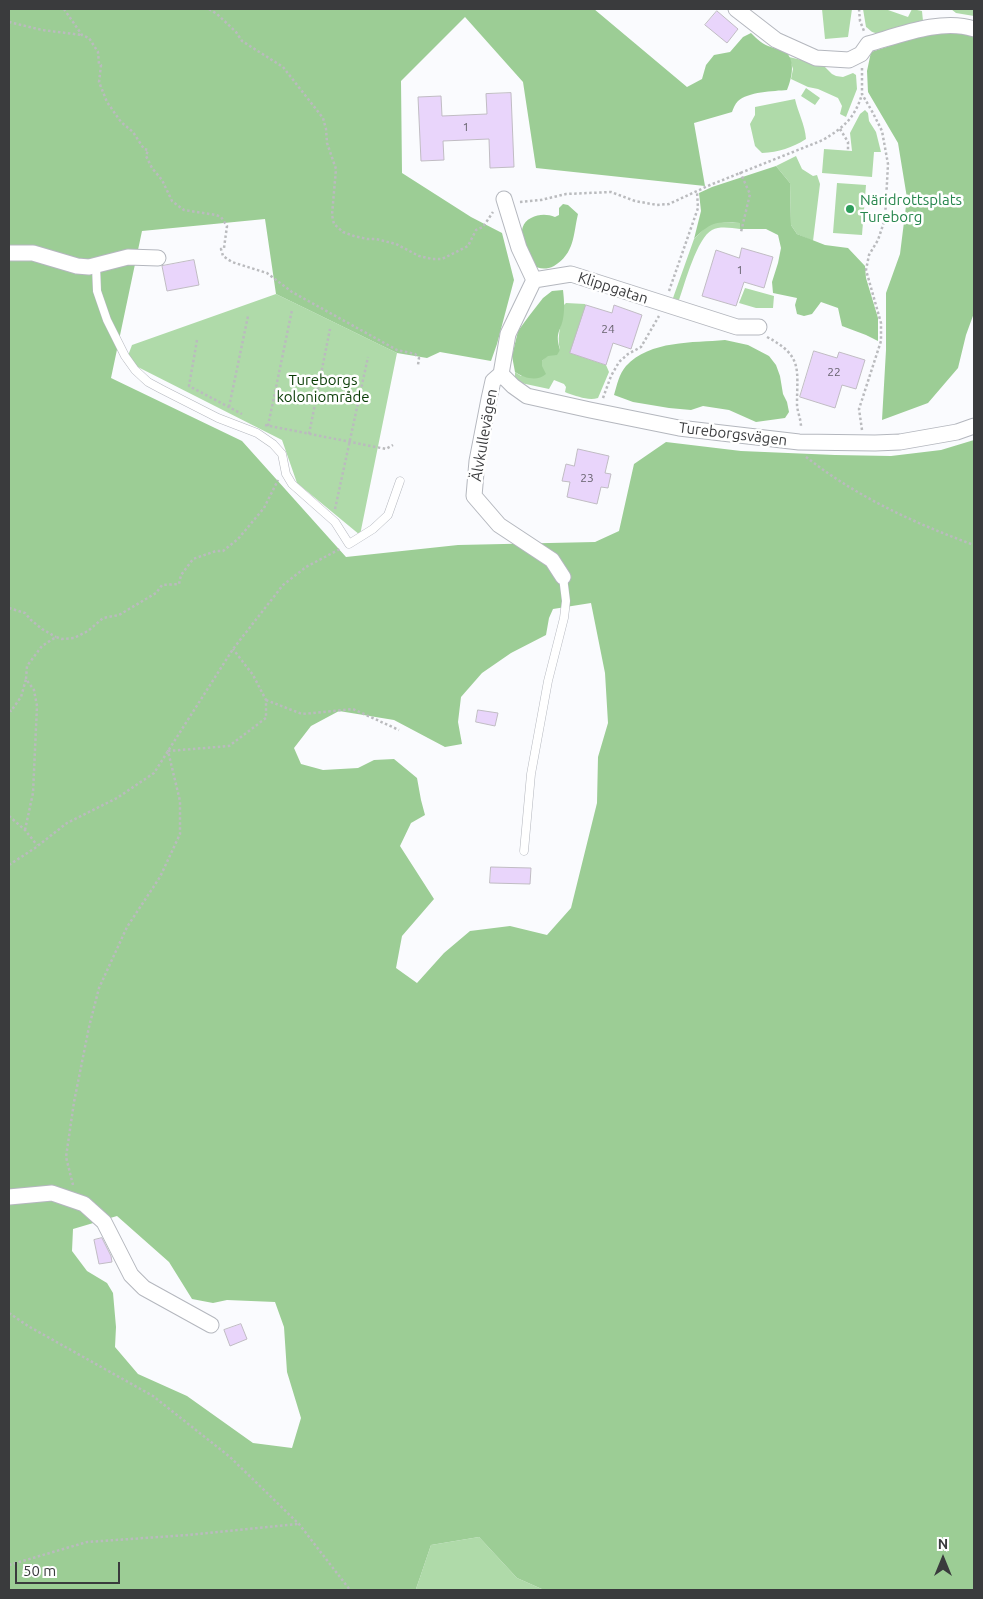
<!DOCTYPE html>
<html>
<head>
<meta charset="utf-8">
<style>
	body { margin:0 }
	#map { position:relative; width:983px; height:1599px; overflow:hidden; background:#fafbfe; font-family:Ubuntu,sans-serif }
	canvas { display:block }
	.frame { position:absolute; inset:0; border:10px solid #3a3b3d; pointer-events:none }
	.north { position:absolute; left:918px; top:1534px; width:50px; height:50px; -webkit-text-stroke:4px #fff; paint-order:stroke; rotate:0deg; font-size:14px; font-weight:700; line-height:20px; text-align:center; color:#3a3b3d }
	.north::after { content:''; display:block; margin:auto; width:18px; height:22px; background:#3a3b3d; clip-path:polygon(50% 0,100% 100%,50% 72%,0 100%) }
	.scale { position:absolute; left:15px; top:1562px; width:105px; height:22px; box-sizing:border-box; border:2px solid #3a3b3d; border-top:0; padding-left:6px; font-size:15px; line-height:18px; white-space:nowrap; color:#3a3b3d; -webkit-text-stroke:4px #fff; paint-order:stroke }
</style>
</head>
<body>
<div id="map">
<canvas width="983" height="1599"></canvas>
<div class="frame"></div>
<div class="north">N</div>
<div class="scale">50 m</div>
</div>
<script>
const context = document.querySelector('canvas').getContext('2d');
context.lineJoin = 'round';
function paint(path, color) {
  context.fillStyle = color;
  context.fill(path, 'evenodd');
}
function strokePath(path, color, width, dash) {
  context.strokeStyle = color;
  context.lineWidth = width;
  context.lineCap = dash ? 'butt' : 'round';
  context.setLineDash(dash || []);
  context.stroke(path);
}
function write(font, color, halo, rows, align = 'center') {
  context.font = font + ' Ubuntu,sans-serif';
  context.lineWidth = 5;
  context.setLineDash([]);
  context.textBaseline = 'middle';
  context.strokeStyle = halo;
  context.fillStyle = color;
  for (const [text, x, y, turn = 0] of rows) {
    context.save();
    context.translate(x, y);
    context.rotate((+turn || 0) * Math.PI / 180);
    context.textAlign = isNaN(turn) ? turn : align;
    if (halo) context.strokeText(text, 0, 0);
    context.fillText(text, 0, 0);
    context.restore();
  }
}
const green = new Path2D(`
	M822,9H852L848,37L825,39Z
	M863,9H888V10L908,17L912,9L922,11L923,21C914,23 880,34 876,33C872,33 869,29 866,27Z
	M951,9H974V16L956,13Z
	M789,57L823,65L832,74L836,76L843,77L853,73L856,75L857,89L846,117L840,114L842,106L838,98L818,89L808,87L791,79L793,69Z
	M806,88L820,98L815,105L801,96Z
	M795,99C798,113 805,124 806,139C792,148 779,152 762,153L755,146L750,124L755,115V107Z
	M865,110L868,113L869,121L876,132L881,152H874L872,177L822,173L824,149L852,151L850,133L860,114Z
	M796,156L802,169L813,176L817,175L820,184L813,241L797,234L791,225L790,183L776,166Z
	M837,183L866,185L862,235L833,233Z
	M717,222L740,223V229C731,228 720,226 712,230C697,238 685,283 679,300L673,298L694,239L707,226Z
	M745,288L774,296L773,308H756L739,303Z
	M276,294L397,353L360,535L297,483L282,440L126,361L132,345Z
	M566,303L585,304L586,306L571,353L606,365L609,372L598,398C588,401 577,396 567,393L565,392L566,387L564,384L554,380L549,389L521,383L515,377V372L521,376L542,366V361L548,355L560,350C556,334 563,321 564,305Z
	M479,1537L517,1578L544,1590H417L416,1589L431,1545Z`);
const forest = new Path2D(`
	M9,9H594L687,87L702,79L706,65L714,55L730,52L743,37L751,33C757,39 763,45 771,47C774,49 779,48 782,49C797,58 792,78 787,90C774,91 747,92 738,101C735,104 733,109 732,112L694,123L705,186L536,168L523,82L465,17L401,81L402,173L471,217L502,233L514,280L497,344L491,361L440,352L427,358L397,353L276,294L265,219L142,231L111,378L242,441L346,557L458,545L595,542L619,531L634,464L666,442L741,451L835,455L891,456L941,450L974,440V1590H544L517,1578L479,1537L431,1545L416,1589L417,1590H9ZM591,603L605,673L608,723L598,757L597,803L571,908L547,935L510,926L470,931L444,953L417,983L396,968L402,936L434,899L400,846L411,823L425,815L421,800L417,778L394,759L374,760L358,768L323,770L301,764L294,748L311,726L339,711L394,720L445,747L462,744L458,722L461,697L482,673L511,653L546,635L549,618L553,609ZM117,1216L169,1262L192,1299L213,1303L227,1300L275,1302L284,1327L287,1372L301,1418L292,1448L253,1443L187,1396L138,1374L115,1347L116,1327L113,1293L107,1283L87,1271L72,1251L73,1229Z
	M936,31L966,32L974,38V313L966,335L958,368L928,403L882,420L886,350V293L900,254L907,198L898,143L868,92L867,71L871,52Z
	M776,166L790,183L791,225L797,234L825,245L848,248L865,266L866,278L878,318V341L866,335L842,326L838,308L821,302L812,314L804,316L797,314L795,305L797,298L773,293L772,282L778,263L781,248L778,235L766,229H740V223C715,222 712,221 694,239L701,211L699,193L712,187Z
	M563,204L568,205L578,214C573,235 575,253 554,266C546,270 539,269 531,265C526,251 513,227 531,218C539,214 547,214 555,217L559,215V208Z
	M563,290C564,299 565,309 563,319C560,333 555,332 560,350L557,355L548,356L542,361V366L546,374C537,382 524,378 515,372L512,356L518,331L529,316L543,298L552,291Z
	M725,340L748,345L769,356L776,365L780,376L783,394L787,402L789,412L785,418L756,422L729,410L703,406L691,410L669,408L633,402L614,395C617,385 619,374 626,366C650,340 693,343 725,340Z`);
const building = new Path2D(`
	M717,11L738,29L727,43L705,25Z
	M511,93L514,167L490,168L489,139L443,141L444,160L421,161L418,97L441,96L442,116L487,114L486,94Z
	M742,248L773,257L764,288L744,282L736,306L702,296L716,250L739,258Z
	M194,260L199,285L167,291L162,266Z
	M586,305L612,313L614,305L642,315L631,349L613,343L606,365L570,353Z
	M814,351L837,358L839,352L865,360L856,389L842,385L835,408L800,397Z
	M578,449L609,456L605,473L611,474L608,488L601,487L597,504L567,497L570,482L562,481L566,464L574,466Z
	M478,710L498,713L495,726L476,722Z
	M491,867L531,868L530,884L490,883Z
	M102,1238L111,1256L112,1262L99,1264L94,1240Z
	M241,1324L247,1339L230,1346L224,1330Z`);
const path = new Path2D(`
	M64,9L82,35L89,38L98,52L99,64L101,65L99,82L107,102L121,122L133,132L144,149L148,150L146,156L152,168L162,180L172,201L184,210L216,215L221,217L227,226L224,248L221,249L223,256L232,262L267,273L292,292L397,350L415,354L419,358L418,365
	M209,9L217,14L236,32L242,41L283,67L323,118L326,129L327,143L336,169L332,215L334,224L343,232L354,236L367,239H376L396,244L419,256L432,259H442L468,246L476,230L483,227L493,212
	M859,9L860,21L864,31
	M9,22L42,30L82,35
	M840,129L848,142V150
	M740,172L750,194L741,232
	M520,202L541,200L566,194L611,192L635,201L657,205L669,204L710,185L823,140C844,127 855,118 862,94
	M669,291L698,208L697,192
	M767,337C803,356 797,369 797,404C797,411 801,419 801,427
	M197,340L189,386L242,414
	M603,398L611,376L619,362L628,354L641,347L659,316
	M229,407L248,316
	M265,425L386,449L393,445
	M268,426L292,310
	M862,430L859,409L881,341V323L866,270L869,255L878,240L885,219L888,164L882,131L873,113L862,94V68
	M309,434L330,329
	M806,457C857,497 914,523 974,545
	M335,509L368,357
	M9,608L25,613L31,620L42,629L56,637
	M266,700L302,714L353,709L399,730
	M9,710L11,711L21,697L26,679
	M9,816L25,830L37,845
	M25,830L33,793L37,706L34,690L26,679L27,666L42,646L56,637L62,639L74,638L88,631L103,618L119,615L156,593L162,585L179,584L181,575L193,559L216,551H223L238,539L264,508L278,480
	M9,865L35,848L67,823L117,798L154,773L233,649L283,585L306,567L340,549
	M73,1185L66,1157L74,1102L89,1027L99,988L127,927L160,877L180,834V801L168,751L229,746L266,718V700L253,675L233,649
	M9,1313L28,1326L153,1396L230,1457L299,1524L350,1590
	M9,1565L87,1542L188,1535L298,1524`);
const lane = new Path2D(`
	M96,266L97,291L107,320L125,356L135,370L148,382L161,389L218,418L257,433L273,444L282,454L286,474L292,484L335,522L349,544L373,529L388,515L400,481
	M524,851L531,774L548,681L564,618L566,601L563,577`);
const street = new Path2D(`
	M736,9L776,40L816,58L849,60L861,54L868,44C900,35 942,18 974,29
	M504,199L519,248L534,280
	M9,253H33L77,266L89,267L128,257L158,258
	M501,374L513,386L527,396L590,410L679,428L799,442L875,443L900,442L957,432L974,426
	M501,374L508,334L534,280L571,274L737,327H759
	M501,374L493,381L489,399L477,461L474,496L499,525L552,560L563,577
	M9,1197L52,1193L84,1204L104,1222L131,1275L144,1288L211,1325`);
const markers = [
	[850,209,5,"#2e9e5b"]
];
const numberNames = [
	["1",466,127],
	["1",740,270],
	["24",608,329],
	["22",834,372],
	["23",587,478]
];
const leisureNames = [
	["Näridrottsplats",860,200],
	["Tureborg",860,217]
];
const streetNames = [
	["Klippgatan",613,288,18],
	["Tureborgsvägen",733,434,7],
	["Älvkullevägen",484,435,-80]
];
const parkNames = [
	["Tureborgs",323,380],
	["koloniområde",323,397]
];
paint(green, '#afdaa9');
paint(forest, '#9ccd95');
paint(building, '#e9d5fb');
strokePath(building, '#c0bcc3', 1);
strokePath(lane, '#b4b7be', 9);
strokePath(street, '#b4b7be', 17);
strokePath(path, '#babbbe', 2.5, [2.5, 2.5]);
strokePath(lane, '#fff', 8);
strokePath(street, '#fff', 15);
for (const [x, y, r, color] of markers) {
  const dot = new Path2D();
  dot.arc(x, y, r, 0, 2 * Math.PI);
  context.fillStyle = color;
  context.fill(dot);
  strokePath(dot, '#fff', 2);
}
write('12px', '#66626c', null, numberNames);
write('15px', '#27864d', '#fff', leisureNames, 'left');
write('15px', '#3a3b3d', '#fff', streetNames);
write('15px', '#093c05', '#fff', parkNames);
</script>
</body>
</html>
